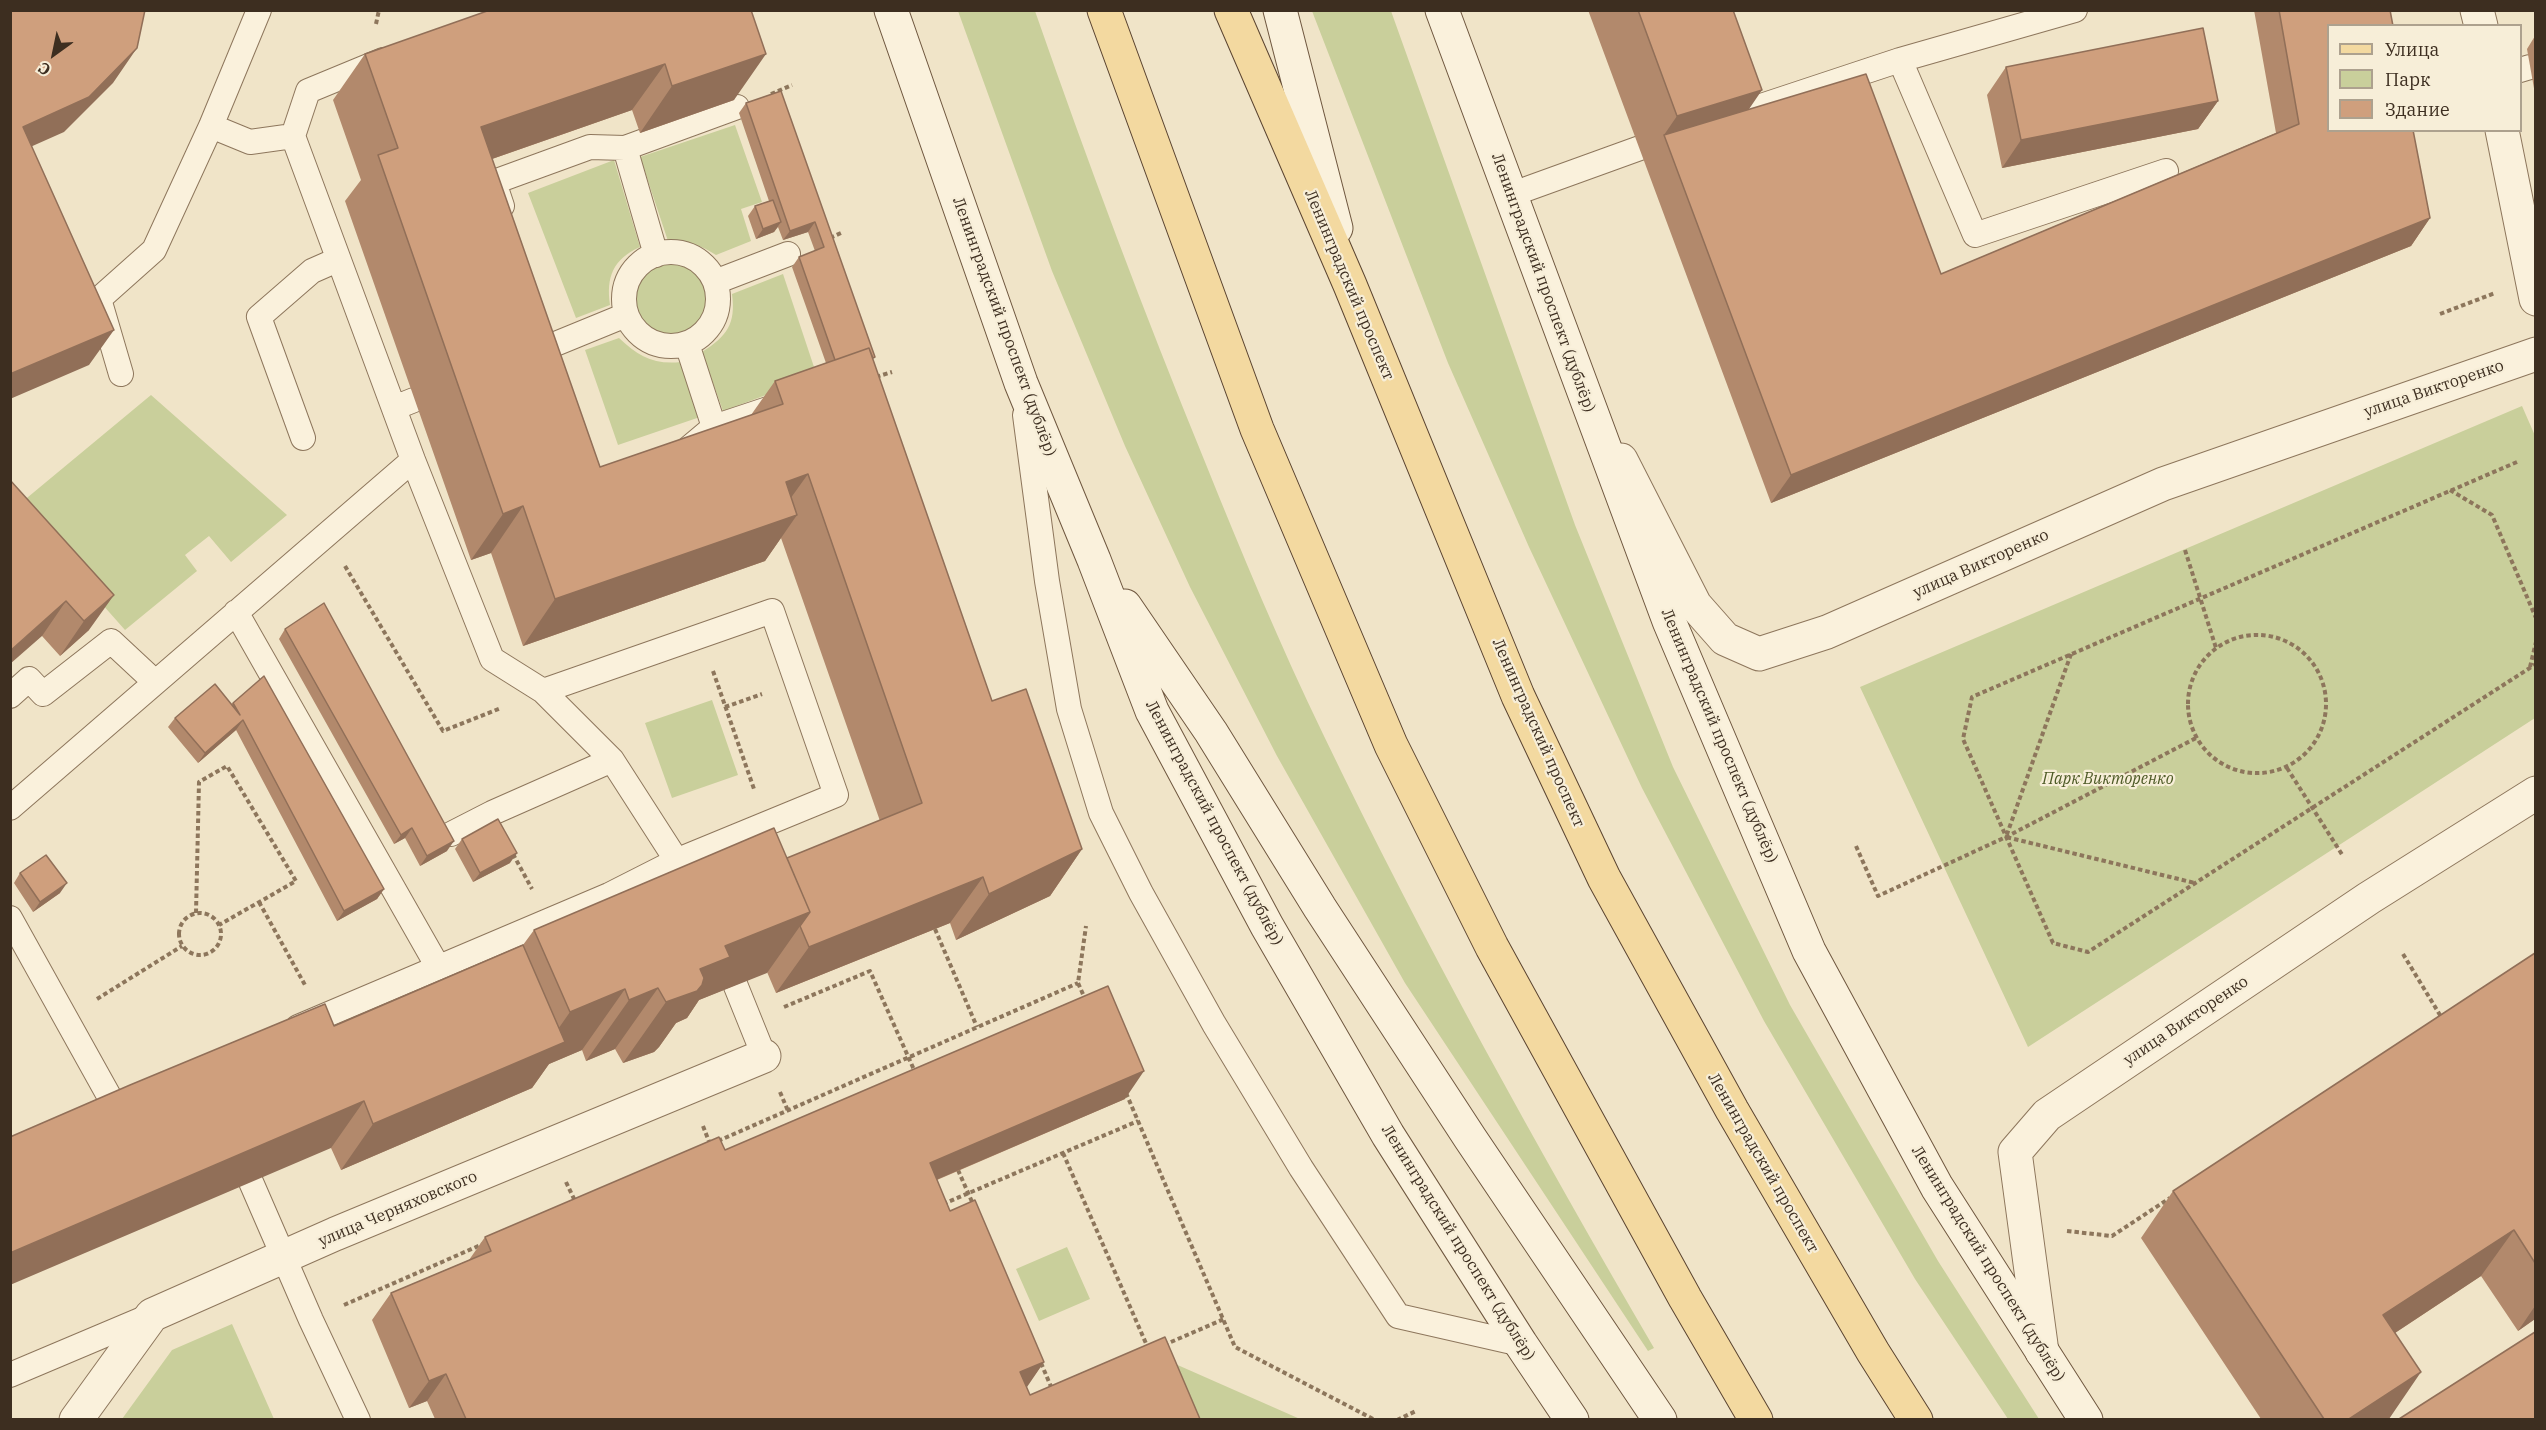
<!DOCTYPE html>
<html>
<head>
<meta charset="utf-8">
<style>
	body { margin:0 }
	#map { position:relative; width:2546px; height:1430px; overflow:hidden; background:#f0e4c8; font-family:"IBM Plex Serif",serif }
	canvas { display:block }
	.frame { position:absolute; inset:0; border:12px solid #3d2e20; pointer-events:none }
	.legend { position:absolute; left:2327px; top:24px; width:195px; height:108px; box-sizing:border-box; background:#f7eed8; border:2px solid #ada18e; margin:0; padding:8px 10px; list-style:none; font-size:18px; color:#3d2e20 }
	.legend li { display:flex; align-items:center; gap:12px; height:30px }
	.legend b { width:30px; border:2px solid #ada18e }
	.north { position:absolute; left:24px; top:24px; width:60px; height:60px; -webkit-text-stroke:4px #f7eed8; paint-order:stroke; rotate:213deg; font-size:16px; font-weight:700; line-height:24px; text-align:center; color:#3d2e20 }
	.north::after { content:''; display:block; margin:auto; width:21px; height:27px; background:#3d2e20; clip-path:polygon(50% 0,100% 100%,50% 72%,0 100%) }
</style>
</head>
<body>
<div id="map">
<canvas width="2546" height="1430"></canvas>
<div class="frame"></div>
<ul class="legend">
<li><b style="height:8px;background:#f3d9a0"></b>Улица</li>
<li><b style="height:16px;background:#c9cf9b"></b>Парк</li>
<li><b style="height:16px;background:#cf9f7d"></b>Здание</li>
</ul>
<div class="north">С</div>
</div>
<script>
const context = document.querySelector('canvas').getContext('2d');
context.lineJoin = 'round';
function paint(path, color) {
  context.fillStyle = color;
  context.fill(path, 'evenodd');
}
function strokePath(path, color, width, dash) {
  context.strokeStyle = color;
  context.lineWidth = width;
  context.lineCap = dash ? 'butt' : 'round';
  context.setLineDash(dash || []);
  context.stroke(path);
}
function write(font, color, halo, rows, align = 'center') {
  context.font = font + ' "IBM Plex Serif",serif';
  context.lineWidth = 4.5;
  context.setLineDash([]);
  context.textBaseline = 'middle';
  context.strokeStyle = halo;
  context.fillStyle = color;
  for (const [text, x, y, turn = 0] of rows) {
    context.save();
    context.translate(x, y);
    context.rotate((+turn || 0) * Math.PI / 180);
    context.textAlign = isNaN(turn) ? turn : align;
    if (halo) context.strokeText(text, 0, 0);
    context.fillText(text, 0, 0);
    context.restore();
  }
}
const green = new Path2D(`
	M958,11H1035C1088,163 1144,313 1205,462C1242,554 1280,645 1323,734C1424,944 1537,1147 1654,1348L1648,1351L1405,983L1277,756L1190,587L1125,446L1052,271Z
	M1312,11H1391L1575,525L1673,767L1790,1005L1938,1261L2039,1419H2008L1915,1279L1764,1021L1642,788L1529,547L1448,363Z
	M735,125L762,202L741,209L751,241L716,255C700,245 687,240 668,241L640,157Z
	M614,160L640,247C613,259 606,277 610,305L576,318L528,193Z
	M635 300a36 36 0 1 1 72 0a36 36 0 1 1-72 0Z
	M783,274L817,376L723,411L702,352C727,336 736,324 732,294Z
	M619,338C638,356 654,365 681,362L700,417L618,445L585,350Z
	M151,395L287,515L231,562L209,536L185,555L197,571L125,630L16,507Z
	M2522,406L2536,438L2535,718L2028,1047L1860,687Z
	M712,700L738,775L672,798L645,723Z
	M1067,1247L1090,1299L1039,1321L1016,1269Z
	M232,1324L274,1419H122L172,1350Z
	M1164,1359L1300,1419H1189Z`);
const path = new Path2D(`
	M376,24L379,10
	M771,94L792,85
	M830,238L843,232
	M2440,314L2495,293
	M876,377L892,372
	M2517,462L1972,697L1963,739L2053,943L2088,952L2536,664
	M2450,490L2492,515L2536,618
	M2185,550L2216,648
	M345,566L443,731L501,708
	M2188 704a69 69 0 1 1 138 0a69 69 0 1 1-138 0Z
	M2071,654L2006,837L2195,883
	M2530,667L2536,642
	M713,671L754,789
	M725,707L762,694
	M2287,768L2343,856
	M1856,846L1878,896L2006,837L2196,738
	M513,854L532,889
	M259,902L305,985
	M196,913L199,782L227,766L296,881L219,925
	M179 934a21 21 0 1 1 42 0a21 21 0 1 1-42 0Z
	M935,929L977,1027
	M2403,954L2443,1020
	M97,999L182,946
	M1086,1001L1078,983L1086,926
	M784,1007L870,971L915,1072
	M780,1092L788,1111
	M1126,1093L1235,1347L1375,1420
	M703,1126L710,1144
	M718,1141L1078,983
	M1063,1153L1148,1348
	M958,1170L973,1204
	M566,1182L576,1203
	M943,1204L1138,1121
	M2067,1231L2112,1236L2170,1198
	M344,1305L483,1244
	M1164,1345L1224,1319
	M1041,1363L1052,1389
	M1397,1420L1416,1411`);
const lane = new Path2D(`
	M383,60L308,91L293,136L413,460L492,659L543,691L612,760L684,872
	M1900,60L1975,235L2166,171
	M2520,70L2530,67
	M1728,117L1900,60L2075,10
	M211,126L250,142L293,136
	M625,148L737,107
	M1510,195L1640,148
	M502,206L494,182L590,147L625,148L656,255
	M624 299a47 47 0 1 1 94 0a47 47 0 1 1-94 0Z
	M715,282L788,254
	M687,344L714,427L689,448
	M526,356L626,315
	M121,374L99,299L154,250L211,126L259,10
	M394,408L414,400
	M1025,415L1047,581L1069,709L1101,813L1141,893L1214,1024L1301,1168L1398,1316L1521,1344
	M714,427L780,405
	M303,438L259,317L312,271L337,260
	M236,612L438,967
	M10,696L29,679L43,694L111,641L155,682
	M10,808L413,460
	M451,834L492,813L612,760
	M10,918L114,1105
	M735,984L764,1056
	M298,1027L609,895L678,860L836,795L772,611L543,691
	M251,1182L311,1320L358,1420
	M10,1375L152,1315`);
const street = new Path2D(`
	M2477,10L2481,26
	M2502,130L2536,299
	M1621,460L1695,605L1725,639L1759,654L1827,632L2163,484L2536,354
	M2042,1352L2015,1152L2047,1115L2369,898L2536,793
	M76,1420L152,1315L335,1234L764,1056`);
const secondary = new Path2D(`
	M891,10L1021,383L1094,560L1152,711L1267,926L1388,1135L1521,1344L1572,1420
	M1280,10L1336,228
	M1442,10L1669,621L1809,951L1937,1187L2086,1420
	M1125,606L1211,732L1320,908L1470,1138L1660,1420`);
const primary = new Path2D(`
	M1104,10L1257,429L1391,745L1492,947L1685,1298L1756,1420
	M1231,10L1350,285L1518,696L1604,878L1732,1110L1873,1352L1916,1420`);
const wall = new Path2D(`
	M751,10L734,100L640,133L632,110L492,159L600,467L751,415L775,381L826,363L792,267L799,257L815,251L808,232L783,240L778,227L774,232L756,239L748,216L755,206L769,201L739,113L746,103L781,91L873,360L992,701L1082,849L1050,896L956,940L950,923L776,993L767,972L699,1000L687,1018L676,1023L659,1047L654,1052L623,1063L615,1049L586,1061L582,1050L549,1064L532,1088L341,1170L331,1148L334,1026L523,945L534,930L787,858L880,821L781,538L765,561L523,646L491,553L471,560L345,201L361,180L333,100L365,54Z
	M1588,10H1733L1749,110L1941,274L2276,133L2254,10H2390L2430,218L2411,246L1771,503Z
	M2535,36V94L2527,49Z
	M2006,67L2218,101L2198,129L2002,168L1987,95Z
	M10,480L89,630L60,656L42,636Z
	M285,629L447,851L420,866L405,838L394,844L279,639Z
	M233,703L384,889L377,899L337,921L236,730L198,763L168,727L175,718L231,704Z
	M462,839L510,863L473,882L455,849Z
	M20,873L60,893L33,912L14,883Z
	M2535,953V1319L2518,1331L2481,1276L2395,1333L2389,1419H2261L2141,1238L2173,1191Z
	M1125,1099L937,1180L950,1211L1044,1362L1026,1387L1030,1395L1200,1419H435L427,1401L409,1408L372,1320L391,1293L469,1260L485,1237L725,1150Z`);
const shadedWall = new Path2D(`
	M137,48L113,83L64,132L10,156L23,127Z
	M766,54L734,100L640,133L672,86Z
	M665,64L632,110L449,174L481,127Z
	M1762,90L1730,137L1664,135L1677,116Z
	M2218,101L2198,129L2002,168L2021,140Z
	M2430,218L2411,246L1771,503L1791,475Z
	M781,222L774,232L756,239L763,229Z
	M815,222L808,232L783,240L790,231Z
	M114,330L89,365L10,399V374Z
	M808,474L775,520L786,482Z
	M523,506L491,553L471,560L503,514Z
	M797,515L765,561L523,646L555,599Z
	M114,595L89,630L60,656L84,621Z
	M66,601L42,636L10,664V651Z
	M243,720L236,730L198,763L205,753Z
	M412,828L405,838L394,844L401,835Z
	M454,841L447,851L420,866L427,856Z
	M1082,849L1050,896L956,940L989,894Z
	M517,853L510,863L473,882L480,873Z
	M983,877L950,923L776,993L809,947Z
	M67,883L60,893L33,912L40,902Z
	M384,889L377,899L337,921L344,911Z
	M810,912L767,973L699,1000L687,1018L676,1023L659,1047L654,1052L623,1063L666,1002L725,946Z
	M658,988L615,1049L586,1061L629,1000Z
	M625,989L582,1050L549,1064L532,1088L341,1170L373,1124L542,1052L570,1012Z
	M1144,1071L1125,1099L910,1191L930,1163Z
	M364,1101L331,1148L10,1285V1253Z
	M2514,1230L2481,1276L2351,1362L2383,1315Z
	M2535,1306V1319L2518,1331Z
	M1044,1362L1025,1390L1020,1372Z
	M2421,1372L2389,1419H2349Z
	M446,1374L427,1401L409,1408L429,1381Z`);
const building = new Path2D(`
	M10,10H145L137,48L89,97L23,127L114,330L10,374Z
	M490,10H751L766,54L672,86L665,64L481,127L600,467L783,404L775,381L869,348L992,701L1026,689L1082,849L989,894L983,877L809,947L800,926L810,912L787,858L922,803L808,474L786,482L797,515L555,599L523,506L503,514L378,155L398,148L365,54Z
	M1638,10H1733L1762,90L1677,116Z
	M2279,10H2390L2393,26H2328V130H2413L2430,218L1791,475L1664,135L1866,74L1941,274L2299,124Z
	M2203,28L2218,101L2021,140L2006,67Z
	M781,91L875,357L873,358L869,348L835,360L799,257L824,247L815,222L790,231L746,103Z
	M773,200L781,222L763,229L755,206Z
	M10,480L114,595L84,621L66,601L10,651Z
	M324,603L454,841L427,856L412,828L401,835L285,629Z
	M264,676L384,889L344,911L243,720L205,753L175,718L215,684L240,715L233,703Z
	M498,819L517,853L480,873L462,839Z
	M774,828L810,912L725,946L730,957L700,969L704,978L702,985L697,991L666,1002L658,988L629,1000L625,989L570,1012L534,930Z
	M46,855L67,883L40,902L20,873Z
	M523,945L565,1042L373,1124L364,1101L10,1253V1137L130,1085L325,1004L334,1026Z
	M2535,953V1263L2514,1230L2383,1315L2421,1372L2349,1419H2324L2173,1191Z
	M1108,986L1144,1071L930,1163L950,1211L975,1200L1044,1362L1020,1372L1030,1395L1165,1337L1200,1419H464H466L446,1374L429,1381L391,1293L491,1251L485,1237L719,1137L725,1150Z
	M2535,1332V1419H2399Z`);
const streetNames = [
	["Ленинградский проспект (дублёр)",1543,283,70],
	["Ленинградский проспект",1349,285,67],
	["Ленинградский проспект (дублёр)",1004,327,70],
	["улица Викторенко",2434,389,-19],
	["улица Викторенко",1981,564,-24],
	["Ленинградский проспект",1538,733,66],
	["Ленинградский проспект (дублёр)",1719,736,67],
	["Ленинградский проспект (дублёр)",1214,823,62],
	["улица Викторенко",2186,1021,-34],
	["Ленинградский проспект",1763,1163,60],
	["улица Черняховского",398,1209,-23],
	["Ленинградский проспект (дублёр)",1458,1243,58],
	["Ленинградский проспект (дублёр)",1988,1264,58]
];
const parkNames = [
	["Парк Викторенко",2108,779]
];
paint(green, '#c9cf9b');
strokePath(lane, '#8d765c', 26);
strokePath(street, '#8d765c', 35);
strokePath(secondary, '#6f573f', 35);
strokePath(primary, '#5b4430', 35);
strokePath(path, '#8d765c', 4, [4.5, 3]);
strokePath(lane, '#faf1dc', 24);
strokePath(street, '#faf1dc', 33);
strokePath(secondary, '#faf1dc', 33);
strokePath(primary, '#f3d9a0', 33);
paint(wall, '#b2896c');
paint(shadedWall, '#916f58');
paint(building, '#cf9f7d');
strokePath(building, '#916f58', 1.5);
write('16px', '#3d2e20', '#f7eed8', streetNames);
write('italic 16px', '#4d5a26', '#f7eed8', parkNames);
</script>
</body>
</html>
